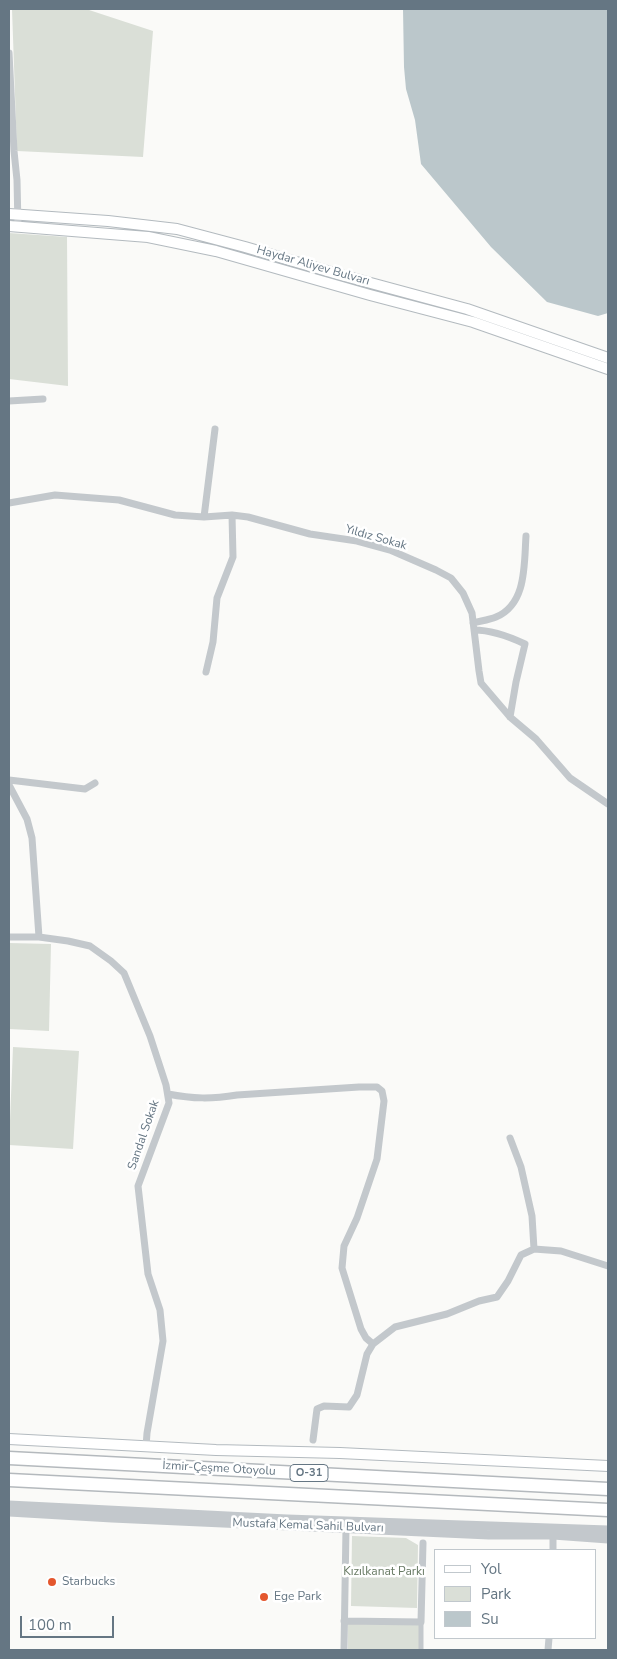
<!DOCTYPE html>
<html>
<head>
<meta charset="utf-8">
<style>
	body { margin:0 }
	#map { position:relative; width:617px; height:1659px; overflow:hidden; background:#fafaf8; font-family:"Nunito Sans",sans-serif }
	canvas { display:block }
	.frame { position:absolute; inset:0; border:10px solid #657683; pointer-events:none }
	.legend { position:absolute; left:434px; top:1549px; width:162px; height:90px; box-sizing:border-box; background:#fff; border:1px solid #c1c8cd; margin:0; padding:6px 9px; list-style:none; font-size:15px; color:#657683 }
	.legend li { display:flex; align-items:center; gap:10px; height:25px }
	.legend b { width:25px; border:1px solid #c1c8cd }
	.scale { position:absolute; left:20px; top:1616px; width:94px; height:22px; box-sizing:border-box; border:2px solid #657683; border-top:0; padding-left:6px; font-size:15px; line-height:18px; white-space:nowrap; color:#657683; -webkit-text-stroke:4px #fff; paint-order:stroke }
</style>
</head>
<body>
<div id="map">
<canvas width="617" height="1659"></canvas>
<div class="frame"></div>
<ul class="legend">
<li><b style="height:6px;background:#fff"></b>Yol</li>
<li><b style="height:14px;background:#dadfd7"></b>Park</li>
<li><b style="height:14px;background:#bbc7cb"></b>Su</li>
</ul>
<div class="scale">100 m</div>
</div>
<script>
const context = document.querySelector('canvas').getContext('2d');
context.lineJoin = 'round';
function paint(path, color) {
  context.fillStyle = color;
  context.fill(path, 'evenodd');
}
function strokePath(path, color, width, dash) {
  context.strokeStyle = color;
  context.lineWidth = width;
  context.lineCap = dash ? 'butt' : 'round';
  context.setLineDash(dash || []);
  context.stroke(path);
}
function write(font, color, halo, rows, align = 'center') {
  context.font = font + ' "Nunito Sans",sans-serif';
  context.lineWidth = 5;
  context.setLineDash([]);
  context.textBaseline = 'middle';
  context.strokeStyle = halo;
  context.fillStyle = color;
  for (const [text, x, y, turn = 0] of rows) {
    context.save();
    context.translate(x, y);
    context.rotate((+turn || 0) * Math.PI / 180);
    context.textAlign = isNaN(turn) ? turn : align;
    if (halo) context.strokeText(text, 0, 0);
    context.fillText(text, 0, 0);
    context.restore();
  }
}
const green = new Path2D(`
	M12,9H86L153,31L143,157L17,151Z
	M9,233L67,237L68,386L9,379Z
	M9,943L51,944L49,1031L9,1029Z
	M13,1047L79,1051L73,1149L9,1145Z
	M352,1536L406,1538L418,1545L417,1608L351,1606Z
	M348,1622L419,1624V1650H348Z`);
const water = new Path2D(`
	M403,9H608V313L598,316L547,302L491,247L421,164L415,120L406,89L404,67Z`);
const pedestrian = new Path2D(`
	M421,1622V1650`);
const minor = new Path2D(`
	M9,53L14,151L17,180L18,226
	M9,401L43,399
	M9,503L55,495L119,500L175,515L204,517L232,515L248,517L310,534L357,541L390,550L436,570L451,578L463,593L472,613L479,671L481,683L510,717L536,739L570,778L608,804
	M204,517L215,429
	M473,623C480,621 489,620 496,617C527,604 524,564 526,536
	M474,630C492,630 508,636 525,644L516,682L510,717
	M206,672L213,642L217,598L233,557L232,515
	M9,780L85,789L95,783
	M9,785L27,819L32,838L39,937
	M9,937H39L68,941L90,946L111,961L124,973L150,1036L166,1085L169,1103L138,1186L148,1274L160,1310L163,1341L147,1433L146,1447
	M168,1094C193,1099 212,1099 237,1095L359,1087H377L382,1091L384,1101L377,1159L357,1218L344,1246L342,1268L361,1329L366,1338L373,1344
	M510,1138L521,1167L532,1216L534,1249
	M313,1440L317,1409L324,1406L349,1407L357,1395L367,1354L373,1344L395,1327L447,1314L479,1301L497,1297L508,1281L521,1255L534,1249L561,1251L608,1266
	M553,1550V1535
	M344,1621L421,1622L423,1543
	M344,1650L346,1528
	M548,1650L549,1638`);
const tertiary = new Path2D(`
	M9,1505L287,1519L608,1530
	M9,1512L112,1518L489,1535H553L608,1539`);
const secondary = new Path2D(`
	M9,214L108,221L177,229L245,247L341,275L467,309L608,358
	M9,226L148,237L216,251L370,295L473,322L608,369
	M9,1439L216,1450L340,1453L608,1466`);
const motorway = new Path2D(`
	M9,1458L608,1489
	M9,1480L608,1510`);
const markers = [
	[52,1582,5,"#e4572e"],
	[264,1597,5,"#e4572e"]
];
const shields = [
	[309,1473,38]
];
const shieldNames = [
	["O-31",309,1473]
];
const streetNames = [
	["Haydar Aliyev Bulvarı",313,266,16],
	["Yıldız Sokak",376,538,16],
	["Sandal Sokak",144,1135,-71],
	["İzmir-Çeşme Otoyolu",219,1469,3],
	["Mustafa Kemal Sahil Bulvarı",308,1526,2]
];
const parkNames = [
	["Kızılkanat Parkı",384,1572]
];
const poiNames = [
	["Starbucks",62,1582],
	["Ege Park",274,1597]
];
paint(green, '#dadfd7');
paint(water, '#bbc7cb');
strokePath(secondary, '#b3babf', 12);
strokePath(motorway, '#b4b9bd', 15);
strokePath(pedestrian, '#c3c8cc', 5);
strokePath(minor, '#c3c8cc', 7);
strokePath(tertiary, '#c3c8cc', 9);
strokePath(secondary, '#fff', 10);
strokePath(motorway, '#fff', 12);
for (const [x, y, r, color] of markers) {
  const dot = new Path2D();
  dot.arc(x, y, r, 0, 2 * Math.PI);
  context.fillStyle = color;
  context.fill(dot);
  strokePath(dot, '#fff', 2);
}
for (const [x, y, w] of shields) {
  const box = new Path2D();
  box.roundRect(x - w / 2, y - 8.5, w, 17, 4);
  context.fillStyle = '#fff';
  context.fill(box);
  strokePath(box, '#657683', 1);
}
write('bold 11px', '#657683', null, shieldNames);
write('12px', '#657683', '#fff', streetNames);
write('12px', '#687a64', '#fff', parkNames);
write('12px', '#657683', '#fff', poiNames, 'left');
</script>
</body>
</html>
